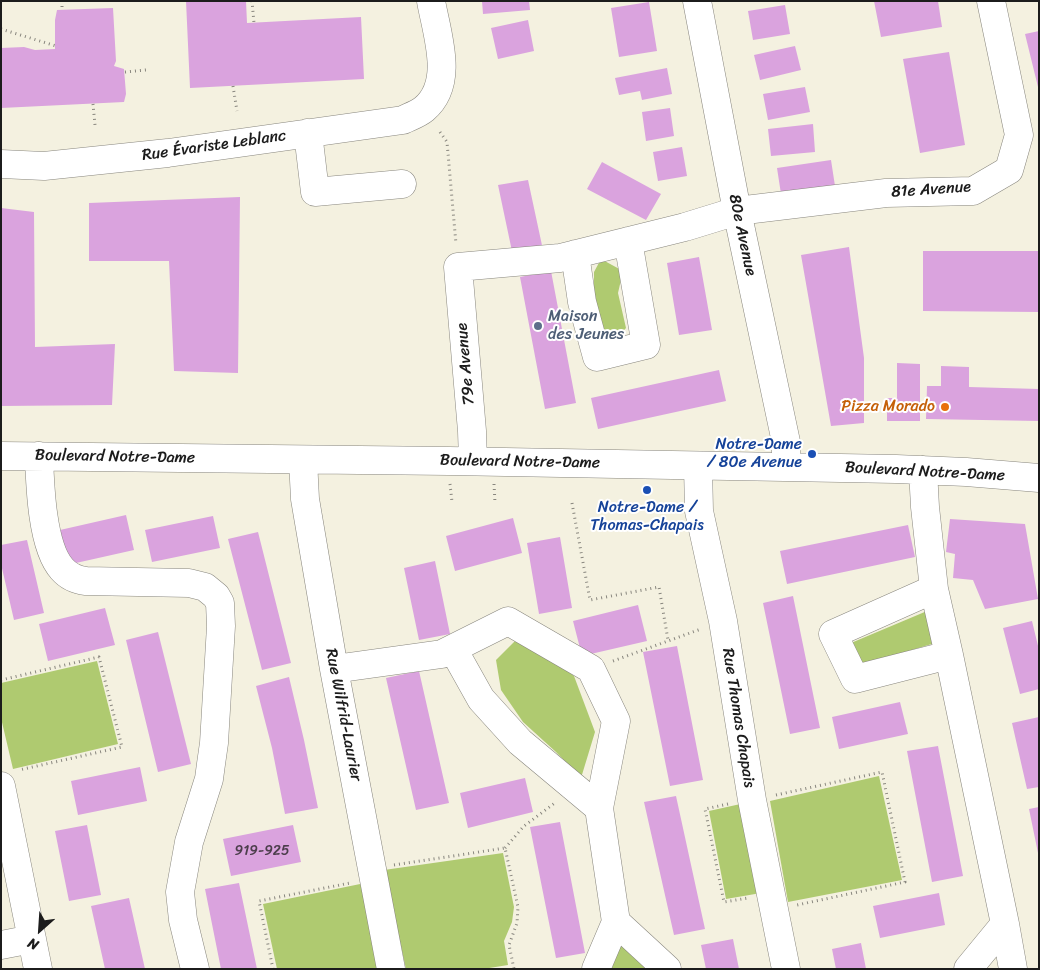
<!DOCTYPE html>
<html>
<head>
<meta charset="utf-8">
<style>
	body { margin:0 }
	#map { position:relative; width:1040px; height:970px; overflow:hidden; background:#f4f1e0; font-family:Sriracha,sans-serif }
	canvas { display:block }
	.frame { position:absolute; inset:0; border:2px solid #1c1c1c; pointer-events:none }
	.north { position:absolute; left:15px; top:905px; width:50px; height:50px; -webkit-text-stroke:4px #fff; paint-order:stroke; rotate:206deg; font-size:14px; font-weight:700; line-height:20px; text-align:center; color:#1c1c1c }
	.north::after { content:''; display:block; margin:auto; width:18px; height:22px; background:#1c1c1c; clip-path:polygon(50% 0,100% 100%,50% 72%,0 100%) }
</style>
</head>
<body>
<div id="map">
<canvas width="1040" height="970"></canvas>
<div class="frame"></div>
<div class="north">N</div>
</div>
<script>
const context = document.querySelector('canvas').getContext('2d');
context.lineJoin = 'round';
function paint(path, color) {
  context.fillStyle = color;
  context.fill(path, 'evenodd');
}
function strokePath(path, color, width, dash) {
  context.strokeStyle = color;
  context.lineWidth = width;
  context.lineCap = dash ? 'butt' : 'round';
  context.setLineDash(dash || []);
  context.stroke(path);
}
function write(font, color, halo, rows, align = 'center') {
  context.font = font + ' Sriracha,sans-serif';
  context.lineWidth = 4;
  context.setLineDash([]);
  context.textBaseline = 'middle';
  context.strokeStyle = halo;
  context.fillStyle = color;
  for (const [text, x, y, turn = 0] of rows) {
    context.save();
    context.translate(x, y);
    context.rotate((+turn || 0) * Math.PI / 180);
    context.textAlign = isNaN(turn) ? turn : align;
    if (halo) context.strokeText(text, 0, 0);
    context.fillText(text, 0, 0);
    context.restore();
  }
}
const green = new Path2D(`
	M601,259L623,271L618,293L626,328L615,340L601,337L594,300V272Z
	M927,611L935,643L859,666L851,643Z
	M515,641L543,651L574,676L595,732L581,778L556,752L523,722L501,690L496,660Z
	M97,661L118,744L13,769L1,718V683Z
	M879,776L902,880L788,902L770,801Z
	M745,803L761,893L726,899L709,811Z
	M503,853L514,907L512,922L504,941L508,965L483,969H406L384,870Z
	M365,883L381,969H277L263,904Z
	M625,944L649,969H612L614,949Z`);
const building = new Path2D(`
	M186,1H246L247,23L361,17L364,79L190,88Z
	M482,1H529L530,10L483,14Z
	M874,1H938L942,27L881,37Z
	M649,2L657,51L619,57L611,8Z
	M785,5L790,34L753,40L748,11Z
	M113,8L116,61L114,66L124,69L126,94L124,102L1,108V48L24,47L35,50L55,49V20L57,10Z
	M528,20L534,51L498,59L491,28Z
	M1039,31V87H1038L1025,34Z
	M795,46L801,70L760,80L754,55Z
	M949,52L965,145L920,153L903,59Z
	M667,68L672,94L642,100L640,91L619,95L615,78Z
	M805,87L810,112L768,120L763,94Z
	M670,108L674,136L646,141L642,112Z
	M813,124L815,152L771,156L768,129Z
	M682,147L687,176L658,181L653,152Z
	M831,160L835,186L781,194L777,168Z
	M602,162L661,194L646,220L587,189Z
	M528,180L543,250L513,256L498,185Z
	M240,197L238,373L174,371L169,261H89V203Z
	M1,208L34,212L35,347L115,344L112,405L1,406Z
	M849,247L864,358V423L831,426L801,255Z
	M923,251H1039V312L923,311Z
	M699,257L712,330L679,335L667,263Z
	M551,271L576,403L545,409L520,277Z
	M897,363L920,364V421H887V398H897Z
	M941,366L969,367V387L1039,389V421L926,419L927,386H941Z
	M719,370L726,401L598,429L591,398Z
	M126,515L134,550L67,565L60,530Z
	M213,516L220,548L152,562L145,530Z
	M513,518L522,553L455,571L446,536Z
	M950,519L1025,524L1038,599L985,609L973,580L953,578L955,554L946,552Z
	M908,525L915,557L787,584L780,551Z
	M258,532L291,663L262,670L228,539Z
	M560,537L572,608L539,614L527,543Z
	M27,540L44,613L14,620L1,564V545Z
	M435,561L450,634L419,640L404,568Z
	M793,596L820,728L790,734L763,603Z
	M638,605L647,641L582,656L573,621Z
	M105,608L115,645L48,661L39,624Z
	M1032,621L1039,650V689L1020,694L1003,628Z
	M158,632L191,764L158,772L126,640Z
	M677,646L703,780L670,786L643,652Z
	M419,671L449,803L416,810L386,678Z
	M289,677L304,740L318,808L285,814L272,748L256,686Z
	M900,702L908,734L839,749L832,717Z
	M1039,717V787L1027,789L1012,723Z
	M938,746L963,876L932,882L907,751Z
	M140,767L147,801L78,815L71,781Z
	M525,778L533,812L468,828L460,793Z
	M676,796L705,929L674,935L644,802Z
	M1039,807V853H1038L1029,809Z
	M560,822L585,953L556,958L530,827Z
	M87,825L101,895L69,901L55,831Z
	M293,825L301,862L231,876L223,839Z
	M239,883L257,969H221L205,889Z
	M939,893L945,925L880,938L873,906Z
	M129,898L145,969H105L91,906Z
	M733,939L739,969H706L701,945Z
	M861,943L866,969H836L832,949Z`);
const path = new Path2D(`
	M62,1V10
	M252,1L254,23
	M1,29L56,46
	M125,72L146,70
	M233,86L237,111
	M93,104L95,125
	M440,132L447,142L456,244
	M450,484L452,502
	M494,484L495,503
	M572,503L590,600L659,587L668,640
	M613,661L701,629
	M1,680L99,657L122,747L19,770
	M776,795L882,772L905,882L797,905
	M728,804L705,809L724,902L748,898
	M505,848L524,826L556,802
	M394,865L505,848L518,907L517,923L509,945L514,969
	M273,969L259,901L350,883`);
const minor = new Path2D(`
	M697,1L737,211L786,442V467
	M308,133L315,192L402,184
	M1,164L44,166L168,153L403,120C409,117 418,114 424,109C455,83 437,35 431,1
	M575,254L582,302L597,357L646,345L628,241
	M1,456L449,461L896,469L966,472L1039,478
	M39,456C40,486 42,547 62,569C69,577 77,580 86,581L189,583L205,587L216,596L220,603L221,626L214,743L211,764L209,779L189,842L180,892L183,920L195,969
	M303,460L305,499L334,669L391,969
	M473,461L472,431L458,267L560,258L685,227L737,211L886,193L973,191L1009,170L1019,135L991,1
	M698,466L699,511L723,621L752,800L786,969
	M923,470L925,507L934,589L833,634L855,679L949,655L1005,924
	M934,589L949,655
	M453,649L481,699L520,742L599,808
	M334,669L442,654L508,621L591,669L616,721L599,808L616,922
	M1,786L38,969
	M1,945L32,939
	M596,969L616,922L667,969
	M968,969L1005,924L1013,969`);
const markers = [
	[538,326,5,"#5c6f8a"],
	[945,407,5,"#e8710a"],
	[812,454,5,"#1a4fb4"],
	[647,490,5,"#1a4fb4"]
];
const numberNames = [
	["919-925",262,851]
];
const streetNames = [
	["Rue Évariste Leblanc",214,146,-8],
	["81e Avenue",931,190,-4],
	["80e Avenue",742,235,78],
	["79e Avenue",466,364,-95],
	["Boulevard Notre-Dame",115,457,1],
	["Boulevard Notre-Dame",520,462,1],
	["Boulevard Notre-Dame",925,472,3],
	["Rue Wilfrid-Laurier",343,715,79],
	["Rue Thomas Chapais",738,718,81]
];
const serviceNames = [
	["Maison",548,317],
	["des Jeunes",548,335]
];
const foodNames = [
	["Pizza Morado",935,407]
];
const transitNames = [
	["Notre-Dame",802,445],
	["/ 80e Avenue",802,463],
	["Notre-Dame /",647,508,"center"],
	["Thomas-Chapais",647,526,"center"]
];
paint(green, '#afca70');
paint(building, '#daa3de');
strokePath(minor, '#88867e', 29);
strokePath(path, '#88867e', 3, [1, 4]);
strokePath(minor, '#fff', 28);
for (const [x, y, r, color] of markers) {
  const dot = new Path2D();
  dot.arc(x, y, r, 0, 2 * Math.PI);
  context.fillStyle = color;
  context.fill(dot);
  strokePath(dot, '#fff', 2);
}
write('14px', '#4c3e4c', null, numberNames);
write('16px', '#1c1c1c', '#fff', streetNames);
write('16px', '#4e5e75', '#fff', serviceNames, 'left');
write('16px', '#c56008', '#fff', foodNames, 'right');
write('16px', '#164399', '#fff', transitNames, 'right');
</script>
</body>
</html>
